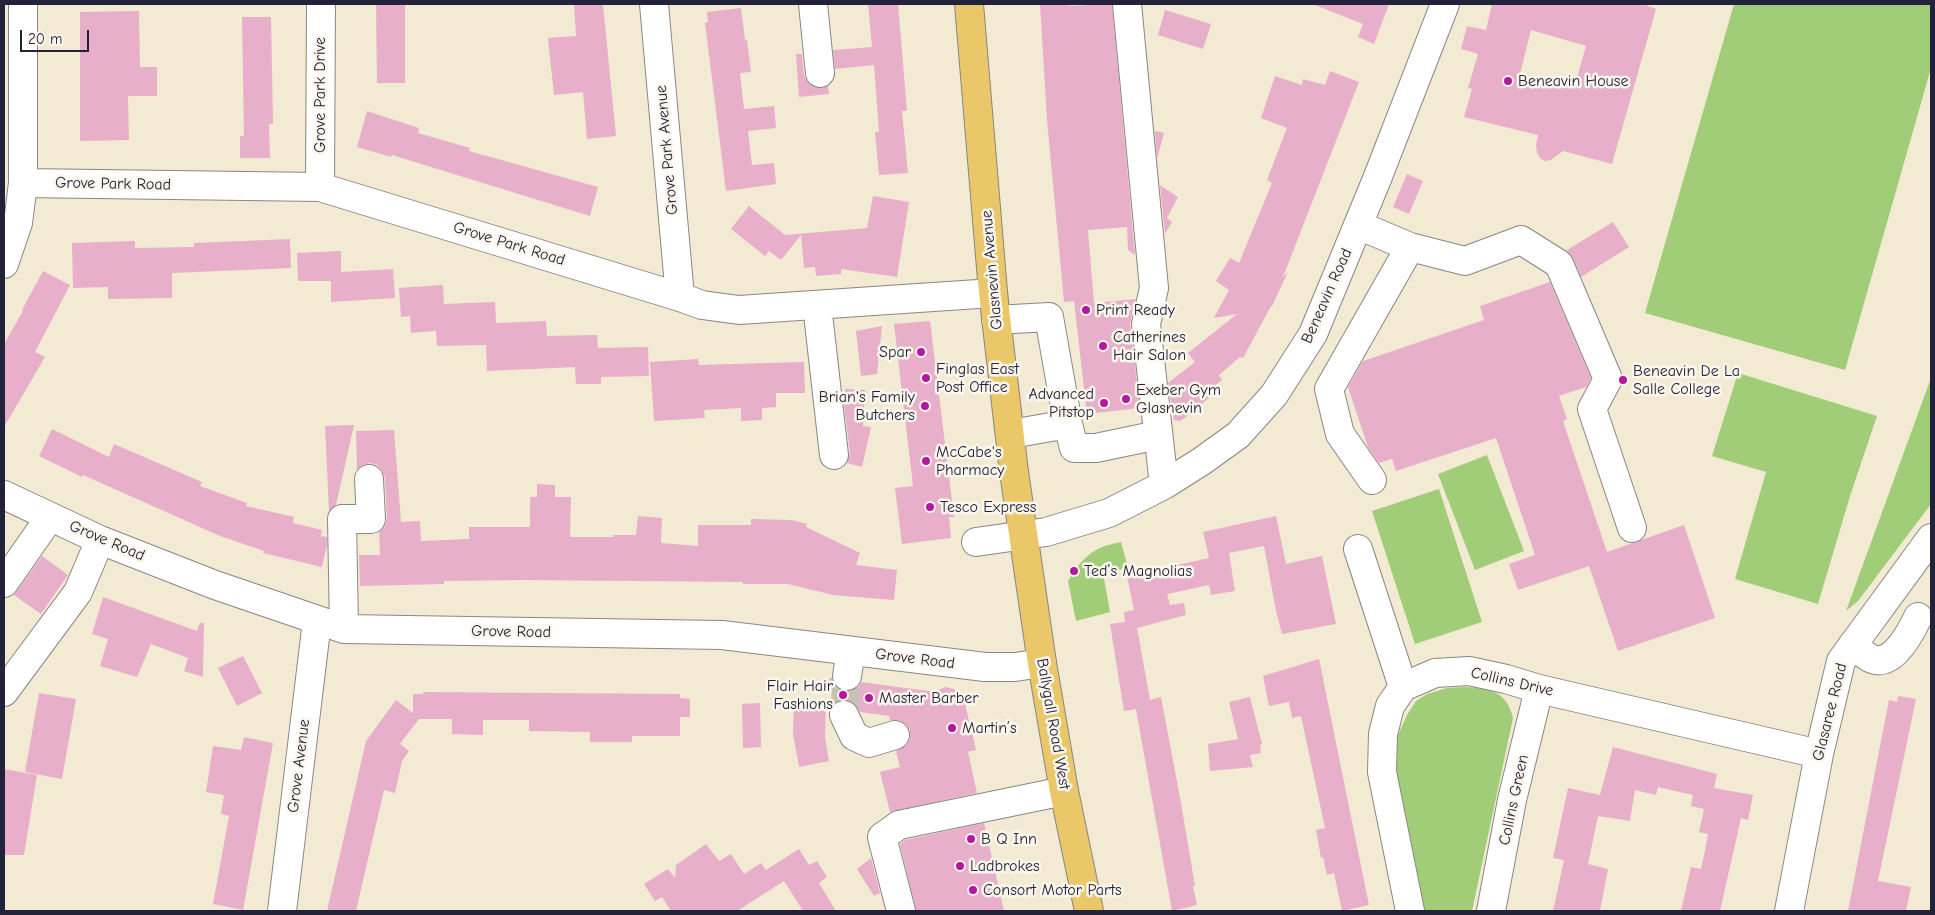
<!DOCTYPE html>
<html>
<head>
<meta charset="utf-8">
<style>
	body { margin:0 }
	#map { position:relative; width:1935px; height:915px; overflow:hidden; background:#f2ead2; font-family:"Comic Neue",sans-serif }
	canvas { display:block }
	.frame { position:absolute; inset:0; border:5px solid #22223b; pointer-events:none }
	.scale { position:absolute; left:20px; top:30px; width:69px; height:22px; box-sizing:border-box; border:2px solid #22223b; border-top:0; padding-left:6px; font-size:15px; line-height:18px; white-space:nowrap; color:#22223b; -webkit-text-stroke:4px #fbf7ec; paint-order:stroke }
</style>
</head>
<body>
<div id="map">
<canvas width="1935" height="915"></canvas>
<div class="frame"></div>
<div class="scale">20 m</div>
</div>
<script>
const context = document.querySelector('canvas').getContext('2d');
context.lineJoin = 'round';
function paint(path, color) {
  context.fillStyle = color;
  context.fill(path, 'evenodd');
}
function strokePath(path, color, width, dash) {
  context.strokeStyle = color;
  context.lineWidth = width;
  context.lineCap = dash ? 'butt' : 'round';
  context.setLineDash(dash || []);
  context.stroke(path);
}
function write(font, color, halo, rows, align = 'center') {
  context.font = font + ' "Comic Neue",sans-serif';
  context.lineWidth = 5;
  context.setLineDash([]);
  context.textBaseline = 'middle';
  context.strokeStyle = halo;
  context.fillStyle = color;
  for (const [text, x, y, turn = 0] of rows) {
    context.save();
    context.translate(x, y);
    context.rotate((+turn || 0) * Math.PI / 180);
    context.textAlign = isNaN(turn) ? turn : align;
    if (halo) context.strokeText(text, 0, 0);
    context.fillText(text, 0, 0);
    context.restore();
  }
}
const green = new Path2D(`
	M1734,4H1931V68L1845,370L1645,313Z
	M1738,373L1877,416L1850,496L1818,604L1735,579L1766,472L1712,456Z
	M1931,378V504L1858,601L1846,611Z
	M1487,455L1524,551L1475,570L1438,474Z
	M1439,489L1482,622L1415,644L1372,511Z
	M1121,542L1128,568L1103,573L1110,612L1076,621L1068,581C1083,557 1093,547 1121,542Z
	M1464,687C1489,688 1507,691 1513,718L1472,911H1422L1391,763L1398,735L1407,715L1416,701L1427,694L1447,688Z`);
const building = new Path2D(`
	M376,4H405V83H377Z
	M574,4H603L616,136L587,139L583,92L554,95L548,38L576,36Z
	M868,4H898L907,111H902L908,173L879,175L875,132H879L874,65L835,69L833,50L872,47Z
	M1040,4H1069V6L1112,4L1135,255L1128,250L1127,227L1088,230L1094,303L1136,299L1130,324L1140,408L1087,414L1074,301L1064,302L1047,120Z
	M1316,4H1389L1374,44L1358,37L1363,24L1315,5Z
	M1492,4H1643L1656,9L1612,164L1563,151L1551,160L1545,161L1540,158L1537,153L1536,145L1538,135L1464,117L1472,89L1468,88L1478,54L1461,49L1467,26L1486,30ZM1531,30L1586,46L1574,88L1520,74Z
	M741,8L745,40H747L751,72L740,73L744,109L774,106L776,128L748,131L752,165L774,163L776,184L726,191L705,23L708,22L707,12Z
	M1165,10L1211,24L1203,49L1158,35Z
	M139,11L140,67H157V96H128L129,140L80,141V12Z
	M242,17H271L273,124H269L270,158H240V136H244Z
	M796,54H802L804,75L808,82L814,87L822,88L828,86L829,94L799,97Z
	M1330,71L1359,82L1283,277L1288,272L1272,306H1271L1243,358L1240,357L1219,375L1222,380L1205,393L1209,398L1186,417L1180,421L1174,420L1168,383L1195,362L1188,353L1237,314L1214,318L1229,290L1216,281L1230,258L1239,263L1272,183L1267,180L1287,128L1261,118L1275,76L1302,85L1303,79L1325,85Z
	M367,111L419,128L418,133L470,148L469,151L598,187L590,216L392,155L391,157L357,147Z
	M1155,131L1164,133L1157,159Z
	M1407,174L1423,181L1409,214L1393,207Z
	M1160,185L1178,197L1167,218L1172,222L1165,234Z
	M873,196L909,202L897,277L841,269V274L816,276L815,267L804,268L801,235L781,260L769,251L765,256L731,229L749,206L785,235L867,228Z
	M1613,222L1629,247L1581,277L1573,258L1567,250Z
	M290,239L291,268L172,273V298L108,299V287L73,288L72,243L135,241V248L194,247V243Z
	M341,251V272L393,269L395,298L331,302V281H298L297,253Z
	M43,271L70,285L35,352L45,357L4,427V344L23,311L22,310Z
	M1550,282L1591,378L1586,387L1559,396L1567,419L1563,421L1607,552L1684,525L1715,618L1618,651L1589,566L1518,590L1509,564L1535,555L1496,438L1396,471L1392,459L1379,463L1368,447L1348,387L1363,361L1484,320L1480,306Z
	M443,285L444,304L495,302L496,323L546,321L547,336L597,335L598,348L648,347L649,376L601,377V384H576L575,367L487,371L486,345L437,346L436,331L411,333L410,316L401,317L399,288Z
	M930,321L954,517H949L951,538L902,544L895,488L913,486L894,324Z
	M882,326L877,374L861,376L856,331Z
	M698,359L699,365L804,362L805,393H776V407L762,408V420L741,421V408L704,410L705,418L654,421L650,362Z
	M845,389L865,390L863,426L871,427L862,467L847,463L850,453L844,405Z
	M354,425L336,505L329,511L325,426Z
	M52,429L109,457L114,444L202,482L200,486L247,503L246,506L294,517L293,523L322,530L321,536L327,537V545L322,567L263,553L264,551L220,536L83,475L82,477L39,456Z
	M394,430L401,522L420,521L421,541L469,539V527H530V497H537V484L555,485V497H571L570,537H614L613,535H636L638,516L662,518L661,543L698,546V525H751V519L792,520L807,524L806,527L860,553L856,565L897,570L894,600L833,595L788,584H743V582L524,580L444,581V584L360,586L359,555H380L379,532L385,526L387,518L385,478L382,471L377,465L369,463L361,466L357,470L356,431Z
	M1276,516L1286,564L1322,556L1336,624L1282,634L1276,611L1264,546L1229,553L1235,591L1211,595L1209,585L1167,594L1170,605L1184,603L1186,615L1137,628L1150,700L1161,697L1181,803L1195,886H1193L1197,905L1172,911L1136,709L1124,711L1110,624L1125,622L1124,612L1134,610L1127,576L1209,558L1203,532Z
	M42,556L68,575L41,614L14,595Z
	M103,597L197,631L200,623H204L203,677L184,671L188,658L151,644L137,677L100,666L108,639L92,634Z
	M243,656L262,693L237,706L218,668Z
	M1319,659L1369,905L1342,911L1334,873L1327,875L1323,857L1321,858L1316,830L1325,828L1301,716L1292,718L1289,702L1269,706L1263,676Z
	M829,678H832L837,688L845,691L853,690L859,686L861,682L935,692L945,687L954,689L962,695L965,704L976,750L968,752L977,793L890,812L880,772L900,767L896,751L907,745L910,738V730L906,724L899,720H890L889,716L860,712L852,702L845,699L834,703Z
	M423,692L680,694V698L690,699V717H680V736H632V742H590V732L529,731V720H483V735L452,734V719H419L400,744L409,751L402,761L395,793L384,790L356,911H327L366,741L396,700L413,713V694H423Z
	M39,693L76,699L62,779L25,772Z
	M1898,696L1916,699L1878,881L1911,887L1906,911H1848L1889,700L1897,702Z
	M1250,697L1262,744L1260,745L1261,753L1250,755L1253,767L1210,771L1208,744L1238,739L1229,702Z
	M794,699L826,701L825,737L829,761L799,767L793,734Z
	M760,703L761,747L743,748L742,704Z
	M244,737L273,743L243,910L213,904L229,816L221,814L224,795L206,792L213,746L241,750Z
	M1613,747L1717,774L1714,788L1753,795L1748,820L1741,818L1720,911H1681L1691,867L1701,869L1705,851L1708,834L1699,832L1704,809L1691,806L1693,795L1658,787L1656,795L1635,790L1630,821L1598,816L1588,864L1608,869L1600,911H1553L1564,860L1553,858L1568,788L1600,795Z
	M4,769L37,775L24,855H4Z
	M984,823L1004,911H916L900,844L905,840Z
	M706,844L719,861L731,854L744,874L761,863L766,870L799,849L809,865L817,861L827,877L819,883L836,911H803L784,881L737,911H671L662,897L655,901L644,884L668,869L675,878L676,865Z
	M871,858L880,893L874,896L857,869Z`);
const minorTunnel = new Path2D(`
	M844,715L847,676`);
const minor = new Path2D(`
	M654,4L680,297
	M813,4L820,73
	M1127,4L1154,288L1146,324L1164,485
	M23,183L320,187L680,297L702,305L739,310L978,294L993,292
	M320,187L321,4
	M1358,225L1410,247L1465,261L1521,240L1559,264L1608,379L1592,409L1632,528
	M4,264L18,223L23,183V4
	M817,305L834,455
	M996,320L1049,317L1068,424L1011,434
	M1068,424L1074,448H1096L1158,435
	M1372,480L1340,434L1329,389L1410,247
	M4,495L100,540L215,585L344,629L722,635L985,667H1015L1042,663
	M976,542L1046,532L1109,513L1164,485L1202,461L1238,435L1274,395L1313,334L1377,179L1445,4
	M1358,549L1403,687
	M4,583L50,517
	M344,629L342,519H371L369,479
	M1853,644C1859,649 1865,656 1872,659C1893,667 1911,632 1918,617
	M847,676L851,651
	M4,692L78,592L100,540
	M844,715L854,736L869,743L895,735
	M282,911L317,621
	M901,911L882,837L899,825L1064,791
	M1410,911L1382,772L1383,734L1390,706L1403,687L1435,673L1469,671L1506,679L1539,689L1819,754
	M1491,911L1512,800L1539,689
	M1789,911L1819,754L1841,661L1931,538`);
const major = new Path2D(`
	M969,4L993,292L1014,472L1042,663L1064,791L1089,911`);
const markers = [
	[1508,81,5,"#b5179e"],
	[1086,310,5,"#b5179e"],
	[1103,346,5,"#b5179e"],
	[921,352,5,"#b5179e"],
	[926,378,5,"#b5179e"],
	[1623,380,5,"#b5179e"],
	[1126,399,5,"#b5179e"],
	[1104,403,5,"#b5179e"],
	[925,406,5,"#b5179e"],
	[926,461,5,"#b5179e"],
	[930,507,5,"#b5179e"],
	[1074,571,5,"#b5179e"],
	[843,695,5,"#b5179e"],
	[869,698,5,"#b5179e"],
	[952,728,5,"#b5179e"],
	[971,839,5,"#b5179e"],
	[960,866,5,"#b5179e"],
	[973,890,5,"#b5179e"]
];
const poiNames = [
	["Beneavin House",1518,81],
	["Print Ready",1096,310],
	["Catherines",1113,337],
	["Hair Salon",1113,355],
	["Spar",911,352,"right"],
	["Finglas East",936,369],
	["Post Office",936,387],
	["Beneavin De La",1633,371],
	["Salle College",1633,389],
	["Exeber Gym",1136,390],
	["Glasnevin",1136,408],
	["Advanced",1094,394,"right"],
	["Pitstop",1094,412,"right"],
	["Brian's Family",915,397,"right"],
	["Butchers",915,415,"right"],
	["McCabe's",936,452],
	["Pharmacy",936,470],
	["Tesco Express",940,507],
	["Ted’s Magnolias",1084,571],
	["Flair Hair",833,686,"right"],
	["Fashions",833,704,"right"],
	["Master Barber",879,698],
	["Martin’s",962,728],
	["B Q Inn",981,839],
	["Ladbrokes",970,866],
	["Consort Motor Parts",983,890]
];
const streetNames = [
	["Grove Park Drive",320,95,-90],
	["Grove Park Avenue",667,150,-95],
	["Grove Park Road",113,184,1],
	["Grove Park Road",509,244,17],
	["Glasnevin Avenue",992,270,-95],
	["Beneavin Road",1327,296,-66],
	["Grove Road",107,541,23],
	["Grove Road",511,632,1],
	["Grove Road",915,659,7],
	["Collins Drive",1512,682,13],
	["Glasaree Road",1830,712,-76],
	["Ballygall Road West",1053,724,80],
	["Grove Avenue",299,766,-83],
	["Collins Green",1514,800,-78]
];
paint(green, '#a1cd79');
paint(building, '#e8afcb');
strokePath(minorTunnel, '#c8c2b4', 28, [28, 14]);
strokePath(minor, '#8a8686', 30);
strokePath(major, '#8a8686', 30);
strokePath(minor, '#fff', 28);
strokePath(major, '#eac769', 28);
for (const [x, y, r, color] of markers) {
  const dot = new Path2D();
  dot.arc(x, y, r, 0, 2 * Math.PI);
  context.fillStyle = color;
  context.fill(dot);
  strokePath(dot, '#fbf7ec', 2);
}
write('16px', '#22223b', '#fbf7ec', poiNames, 'left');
write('16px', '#22223b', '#fbf7ec', streetNames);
</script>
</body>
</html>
